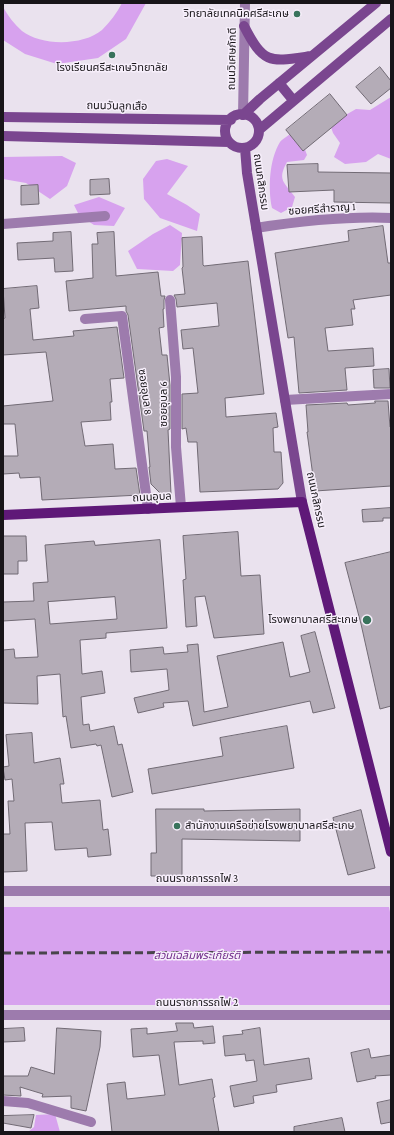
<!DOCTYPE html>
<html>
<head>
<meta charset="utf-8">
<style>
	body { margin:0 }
	#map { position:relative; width:394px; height:1135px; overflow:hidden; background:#eae2ee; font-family:"Crimson Pro",serif }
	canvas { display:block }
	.frame { position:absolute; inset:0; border:4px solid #181519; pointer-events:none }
</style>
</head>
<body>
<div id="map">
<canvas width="394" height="1135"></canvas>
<div class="frame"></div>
</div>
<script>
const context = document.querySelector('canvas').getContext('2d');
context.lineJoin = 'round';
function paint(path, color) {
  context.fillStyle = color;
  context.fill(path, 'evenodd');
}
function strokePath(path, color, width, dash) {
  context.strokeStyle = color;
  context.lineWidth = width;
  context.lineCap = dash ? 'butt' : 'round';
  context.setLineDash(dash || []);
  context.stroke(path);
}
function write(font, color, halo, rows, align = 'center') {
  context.font = font + ' "Crimson Pro","Noto Sans Thai",serif';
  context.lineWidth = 3;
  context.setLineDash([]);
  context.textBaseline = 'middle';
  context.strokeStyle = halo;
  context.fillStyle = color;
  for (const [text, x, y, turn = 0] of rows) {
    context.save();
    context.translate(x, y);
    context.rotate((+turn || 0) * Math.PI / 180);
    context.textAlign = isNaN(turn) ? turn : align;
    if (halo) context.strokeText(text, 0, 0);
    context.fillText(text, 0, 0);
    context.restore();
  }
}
const green = new Path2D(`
	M122,3H146L126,39L98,58L57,64L25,54L3,40V7C8,16 14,24 22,31C41,46 83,46 102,30C110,22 117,13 122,3Z
	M391,97V159L378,154L366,162L345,164L334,157L340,143L333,133L330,124L356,109L370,110Z
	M290,134L301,139L307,155L304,160L287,162C277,180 284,182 295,197L292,207L281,213L272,208C268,189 269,160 280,142C282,139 287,137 290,134Z
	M62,156L76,163L67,186L50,199L26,183L3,179V157Z
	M167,159L188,166L167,194L187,205L200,214L197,231L160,218L144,199L143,179L156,161Z
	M99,197L125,208L114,226L94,225L79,215L74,205Z
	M170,225L182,233L180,265L173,271L137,269L128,251L153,234Z
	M3,907H389L391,917V1005H3Z
	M55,1114L60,1132H28L34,1127L36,1115Z`);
const building = new Path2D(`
	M380,67L391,81V88L371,104L356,87Z
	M330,94L347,115L303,151L286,130Z
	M318,164V172L391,173V203L334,202V190L289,192L287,165Z
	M109,179L110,194L90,195V180Z
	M38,185L39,204L21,205V186Z
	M383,226L388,263H391V295L353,300L355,309H351L353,325L325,328L328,351L373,348L374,366L345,368L347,390L299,393L294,337L288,338L275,253L349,241L348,231Z
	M71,232L73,271L55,272L54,258L18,260L17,243L53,241V233Z
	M114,232L116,276L158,272L161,296H165L164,300V309H163L164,327L159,328L162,355H167L170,385V429L168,430L171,494H161L151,484L149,467H150L147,431H144L128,315L126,311V306L69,311L66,281L93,278L92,244H98L97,233Z
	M202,237L203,265L204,266L248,261L264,394L225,398L226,417L276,413L278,427L273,428L274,452H281L283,483L278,489L200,492L197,442H188L186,428L182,429V394L198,393L193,348L183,349L181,330L219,326L217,303L177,307L176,299L174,295L185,294L182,268L183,267L182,238Z
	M37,286L39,308L30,309L33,340L74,336L73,331L117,327L124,378L110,379L112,402H110L111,420L81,422L85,446L113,444L115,469L136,468L140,495L42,500L40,477L20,478L19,473L3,474V456H18L15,424H3V406L53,401L46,352L3,355V319L5,318L3,289Z
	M389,369L390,388H374L373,370Z
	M375,401H388L390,427H391V486L315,491L307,432H308L306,405L347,403L348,405L375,403Z
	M391,508V518H383V521L363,522L362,510Z
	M238,532L241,576L260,575L264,634L214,638L205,596L195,597L197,626L186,627L183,580L186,579L183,536Z
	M3,536H26L27,561H18V574H3Z
	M160,540L167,628L106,633V638L80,640L82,674L102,671L105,693L81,697L83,725L89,724L90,731L114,726L118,745L122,744L133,792L112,797L101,745L97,746L96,744L71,748L66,716L63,717L60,674L37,676L38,704L3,703V650L14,649L15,658L38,657L35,619L3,621V602L34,601L33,583L48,582L45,545L94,541L95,545ZM115,597L117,619L50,624L48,602Z
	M391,552V706L380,709L361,624L345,563Z
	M315,632L335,708L313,713L310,701L193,726L188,701L163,703L164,707L138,713L134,698L169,690L167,669L131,672L130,650L163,647L164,654L188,652L187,645L198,644L204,712L228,707L217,656L283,642L290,677L310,672L301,636Z
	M287,726L294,768L152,794L148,769L223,756L220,738Z
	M32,733L34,763L60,758L64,784H60L62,803L100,800L103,830L108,829L111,855L88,857L87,848L55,850L52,822L25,823L27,871L3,872V834H10L8,801H14L12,779L5,780L3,768V767L9,766L6,735Z
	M156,809H204V811L300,809V841L182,839V876H151V853H156Z
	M361,810L375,868L348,875L333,818Z
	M176,1023H193L194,1028L213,1026L215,1043L203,1044V1041L174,1042L179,1085L212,1079L215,1097L213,1098L219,1132H112L107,1084L125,1082L127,1099L165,1095L159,1055L133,1057L131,1029L147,1028V1034L177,1031Z
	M24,1028L25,1041L3,1042V1029Z
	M57,1028L101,1031L100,1047L86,1111L71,1108V1096L42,1097L43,1094L20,1087L21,1096L3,1095V1076H28L31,1067L54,1074Z
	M260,1028L264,1065L309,1058L312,1079L276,1085L277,1092L253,1096L254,1103L234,1107L230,1086L257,1081L254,1060L246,1061L245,1054L225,1056L223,1036L243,1034L242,1031Z
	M369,1049L371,1058L391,1055V1075L375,1076L376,1078L357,1082L351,1053Z
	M391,1100V1122L381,1124L377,1103Z
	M34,1115L31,1128L3,1123V1116Z
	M342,1118L345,1132H294V1127Z`);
const street = new Path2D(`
	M243,115L245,3
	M3,224L105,216
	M256,228C301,221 345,216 391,218
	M170,300L176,377V447L181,507
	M85,319L122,316L148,509
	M285,400L391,394
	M3,891H391
	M3,1015H391
	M3,1101L28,1103L91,1122`);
const secondary = new Path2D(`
	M244,26C264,65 270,62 311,56
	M279,83L293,100
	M225 131a17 17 0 1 1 34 0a17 17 0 1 1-34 0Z
	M243,115L260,99L376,3
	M3,117L231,120
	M259,130L391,19
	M3,136L229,142
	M245,148L247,173L302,502`);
const primary = new Path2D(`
	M3,515L302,502L391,852`);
const rail = new Path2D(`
	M3,953L391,952`);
const markers = [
	[297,14,4,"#39735c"],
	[112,55,4,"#39735c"],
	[367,620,5,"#39735c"],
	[177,826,4,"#39735c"]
];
const poiNames = [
	["วิทยาลัยเทคนิคศรีสะเกษ",289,14],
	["โรงเรียนศรีสะเกษวิทยาลัย",112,68,"center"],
	["โรงพยาบาลศรีสะเกษ",358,620],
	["สำนักงานเครือข่ายโรงพยาบาลศรีสะเกษ",185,826,"left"]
];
const streetNames = [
	["ถนนวิเศษภักดี",232,59,-89],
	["ถนนวันลูกเสือ",117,106,1],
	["ถนนกสิกรรม",261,182,82],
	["ซอยศรีสำราญ 1",322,209,-4],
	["ซอยอุบล 8",145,392,82],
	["ซอยอุบล 6",164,404,-90],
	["ถนนอุบล",152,497,-3],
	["ถนนกสิกรรม",316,500,78],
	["ถนนราชการรถไฟ 3",197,879],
	["ถนนราชการรถไฟ 2",197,1003]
];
const parkNames = [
	["สวนเฉลิมพระเกียรติ",197,956]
];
paint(green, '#d7a2ee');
paint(building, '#b4acb7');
strokePath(building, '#716a74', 1);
strokePath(street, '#9d7bad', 10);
strokePath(secondary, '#7a468f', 10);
strokePath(primary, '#5f1978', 10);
strokePath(rail, '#49454b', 3, [8, 4]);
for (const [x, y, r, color] of markers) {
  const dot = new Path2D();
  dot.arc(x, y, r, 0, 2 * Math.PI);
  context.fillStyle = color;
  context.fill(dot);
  strokePath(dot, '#f7effb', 1.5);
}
write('11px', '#181519', '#f7effb', poiNames, 'right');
write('11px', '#181519', '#f7effb', streetNames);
write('italic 11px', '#712e8a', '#f7effb', parkNames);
</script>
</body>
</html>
